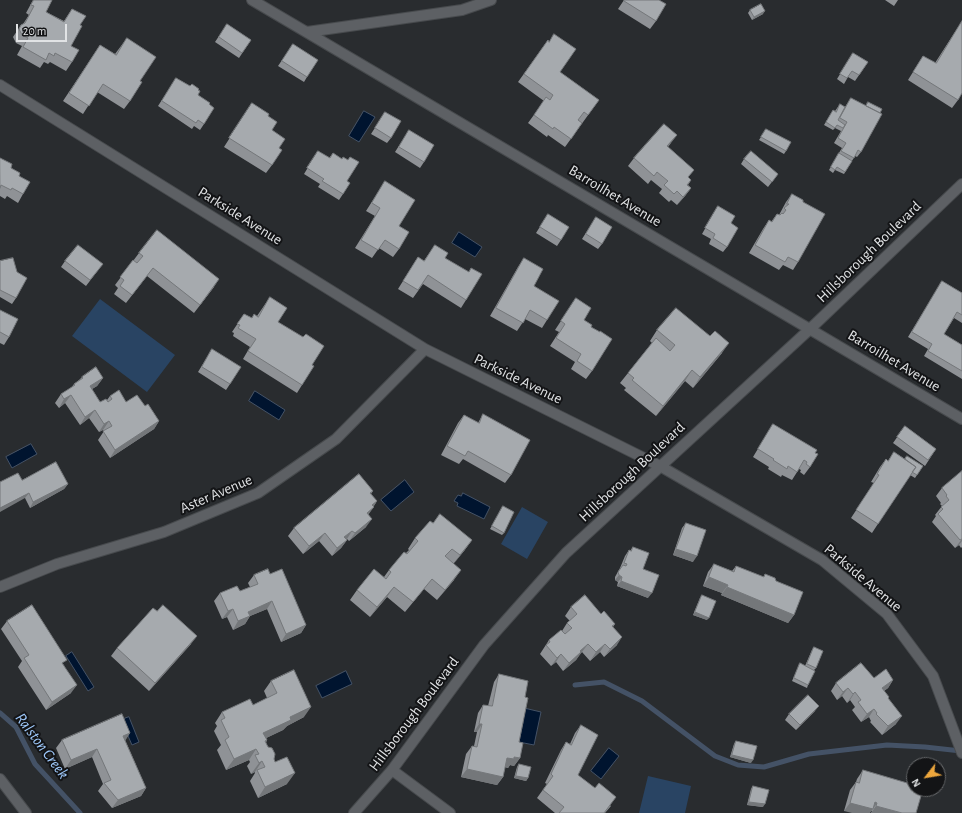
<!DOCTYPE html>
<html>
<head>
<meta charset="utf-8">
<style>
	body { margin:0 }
	#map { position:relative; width:962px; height:813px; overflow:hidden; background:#292c2f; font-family:"Alegreya Sans",sans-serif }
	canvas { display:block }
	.north { position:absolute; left:906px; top:757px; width:40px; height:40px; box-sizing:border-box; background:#131416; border:1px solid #656769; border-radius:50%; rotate:239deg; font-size:11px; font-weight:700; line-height:16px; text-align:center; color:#e1e3e5 }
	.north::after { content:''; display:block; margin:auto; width:14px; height:18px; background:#eea73d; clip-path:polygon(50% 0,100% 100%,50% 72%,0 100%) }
	.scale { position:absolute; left:16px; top:24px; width:51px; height:18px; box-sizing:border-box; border:2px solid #e1e3e5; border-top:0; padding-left:5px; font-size:12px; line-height:14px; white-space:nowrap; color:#e1e3e5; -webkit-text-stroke:3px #131416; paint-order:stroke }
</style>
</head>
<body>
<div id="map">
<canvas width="962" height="813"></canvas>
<div class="north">N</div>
<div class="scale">20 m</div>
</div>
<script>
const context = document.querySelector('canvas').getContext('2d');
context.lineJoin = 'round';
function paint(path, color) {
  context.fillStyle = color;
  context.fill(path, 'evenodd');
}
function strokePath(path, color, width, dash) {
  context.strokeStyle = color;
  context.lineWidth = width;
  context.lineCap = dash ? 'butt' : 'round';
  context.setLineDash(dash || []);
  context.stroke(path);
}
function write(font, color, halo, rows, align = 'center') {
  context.font = font + ' "Alegreya Sans",sans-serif';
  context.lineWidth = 4;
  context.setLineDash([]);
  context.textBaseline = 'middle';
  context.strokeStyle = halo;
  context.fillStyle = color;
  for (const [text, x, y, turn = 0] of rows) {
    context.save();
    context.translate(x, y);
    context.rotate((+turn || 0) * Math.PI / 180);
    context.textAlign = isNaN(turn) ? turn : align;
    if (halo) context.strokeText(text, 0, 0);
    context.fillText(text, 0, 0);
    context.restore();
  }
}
const green = new Path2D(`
	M100,299L175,355L147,392L72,336Z
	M522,507L548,522L527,559L501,544Z
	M648,776L691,786L685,813H639Z`);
const water = new Path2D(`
	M364,111L375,117L359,142L349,136Z
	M459,232L482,247L475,257L452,243Z
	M255,391L285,410L279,420L249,401Z
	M31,444L37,454L12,468L6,457Z
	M405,480L414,492L391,511L381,500Z
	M463,493L490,507L484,519L457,506L458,503L454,501L458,495L461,496Z
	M72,652L94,687L88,691L66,656Z
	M346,671L352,684L322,698L316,686Z
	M524,708L541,712L534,745L519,742L523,722L521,721Z
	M129,717L139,742L132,745L121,720Z
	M609,748L619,756L601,779L591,771Z`);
const stream = new Path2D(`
	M575,685L604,682L642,701L715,756L738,765L764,767L809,754L887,745L925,747L961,751
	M0,713L16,727L35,764L80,813`);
const minor = new Path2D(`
	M252,0L962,419
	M307,32L462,10L491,0
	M0,85L425,349L660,466L822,560L887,614L933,676L962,753
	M0,587L57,564L164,532L258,493L336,439L425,349
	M392,770L450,813
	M354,813L392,770L484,645L566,553L810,329L962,184`);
const tertiary = new Path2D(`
	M0,779L26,813`);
const wall = new Path2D(`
	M33,0H52L46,12L64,21L72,9L80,25L71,46L72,62L66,71L50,62L48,64L44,62L40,68L17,55L22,46L16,43L13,37L21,25L23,24L29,15L26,13Z
	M624,0H659L656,21L650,29L618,9Z
	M885,0H898L894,6Z
	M750,10L763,14L752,20L748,13Z
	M962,21L958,100L952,108L908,80L923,56L935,63Z
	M227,24L251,40L239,58L215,42Z
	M127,38L140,81L130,101L124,109L97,92L83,114L63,101L100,45L115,54Z
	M548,40L560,72L599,100L565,147L548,135L547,137L528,123L544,101L518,82Z
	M293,44L307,77L304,82L278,66Z
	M853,53L868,62L855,81L848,77L844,84L837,79Z
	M176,78L190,86L198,90V95L204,124L200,130L194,126L192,129L158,106Z
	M851,98L861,152L857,157L855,156L844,174L835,170L833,173L829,170L837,156L842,148L834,143L841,131L835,128L833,130L824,125L833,110L835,111L840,104L845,107Z
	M252,103L268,116L272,130L279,148L272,165L266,173L224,147Z
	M385,112L391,138L387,143L371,134Z
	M766,129L786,151L784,154L759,140Z
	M409,130L424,162L420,168L395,152Z
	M671,143L668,147L694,170L688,177L691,180L688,185L691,188L685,196L677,205L671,200L669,202L659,193L662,189L651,180L648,184L628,166L634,158Z
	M318,151L329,158L333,153L342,159L348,160L350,157L347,181L343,194L339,200L318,187L320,184L304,174Z
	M0,158L19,176L23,194L18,203L7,196L5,199L0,196Z
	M744,159L778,174L768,187L741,164Z
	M385,181L399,226V249L393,257L379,248L372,258L355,248L375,216L366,211Z
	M792,194L803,202L798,262L793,270L783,265L779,270L749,253L763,229L769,220L771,222L777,214L779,215L786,202Z
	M718,206L727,247L723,252L709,244L711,239L702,234Z
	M548,214L561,240L557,246L536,233Z
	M596,217L602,244L598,249L582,239Z
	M435,245L466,300L461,308L423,284L413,298L398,289L418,257L424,261Z
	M139,253L214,287L194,313L147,276L126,303L114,294L118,288L115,285Z
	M524,258L534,286L547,320L542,328L525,319L517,331L490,316L518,267Z
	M0,261L16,298L12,304L0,297Z
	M65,261L99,269L86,286L61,267Z
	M942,281L962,293V323L954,318L944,334L962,345V379L924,356L928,349L908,337Z
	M270,297L278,322L312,365L302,385L297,393L243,359L250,347L233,336L234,333L232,332L244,314L252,318L257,316Z
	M576,298L584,320L591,327L592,371L586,379L571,369L575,362L550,346L559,332L555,330Z
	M0,310L9,337L4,345L0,343Z
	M657,330L722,353L693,388L685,381L656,416L624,390L626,388L620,383L652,343L650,341Z
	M212,349L230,384L226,390L198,372Z
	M82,377L103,378L97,386L92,389L100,402L107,400L110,396L126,402L145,406L159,421L154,429L110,458L98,440L104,431L103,430L99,432L89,418L80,425L65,403L59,408L55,403L61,394L71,388L74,384L79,380Z
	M483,414L511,475L505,483L463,459L459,464L441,455L458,423L464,415L478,423Z
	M773,424L815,453L810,467L804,475L800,472L801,470L799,469L792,480L782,475L781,477L768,469L769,467L753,457L768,432Z
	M905,426L936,449L925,466L893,443Z
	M894,452L905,459L923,466L915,478L910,475L872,533L851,518L874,483L871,482L880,467L886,459L888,461Z
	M962,471V547L961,548L959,545L955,548L932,522L936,516L935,515L942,506L940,504L941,503L936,496L942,488Z
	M22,480L68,484L64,489L30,508L25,498Z
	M373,491L371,494L377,501L368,515L366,527L349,541L347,539H346L347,540L341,548L332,556L319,541L303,554L288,536L294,528Z
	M503,506L504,533L502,535L490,529Z
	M433,523L472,540L464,551L454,563V580L437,600L424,589L405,612L387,597L370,617L350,600L357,590L384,577L389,570L409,550L408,549L415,538Z
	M686,523L693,562L673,555L682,528Z
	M633,547L643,569L648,598L617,586L618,582L615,580V577L620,568L625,556L629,550L630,551Z
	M714,564L732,571L736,566L763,577L765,574L776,581L794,615L788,623L721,595L722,593L703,586L708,572Z
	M270,574L306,625L301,633L281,642L267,609L250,616L245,624L233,630L227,617L222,619L214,601L220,593L240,591L250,587L248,583L254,575Z
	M702,595L707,620L693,615L700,598Z
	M571,607L601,614L615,624L613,627L617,645L604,657L600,652L590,661L582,652L580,654L576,660L563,671L556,662L551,666L540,654L549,640L562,631L567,623L570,621L565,616Z
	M7,621L64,665L71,693L46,710L18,667L22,661L1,629Z
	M191,644L149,691L111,656L117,648Z
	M814,647L816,668L814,670L808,685L807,688L792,681L800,663L805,666L812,650Z
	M499,674L525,697L519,742L520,758L514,766L510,765L508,768L505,767L503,777L497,785L461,777L466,754L472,746H474L477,732H474L478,713L483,705L488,706L494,682Z
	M874,678L893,680L888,688L884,691L888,699L896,724L882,735L870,722L871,721L869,717L861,722L852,710L855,707L850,700L847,703L842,696L837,700L831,691L836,683Z
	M271,681L304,717L287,726L283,730L266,738L267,740L266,743L275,762L287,784L258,798L250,781L255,773V772L251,774L247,766L250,762L249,760L226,770L217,750L221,745L214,731L217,726L215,723L222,712L253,705L267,698L264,691Z
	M815,711L796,730L785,720L789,714Z
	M581,725L578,775L611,806L605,813H555L537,798L547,784L545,783L561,750L566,742L570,744L575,733Z
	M130,733L125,740L146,788L141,796L112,808L98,791L103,784L92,757L65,769L56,748L62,740Z
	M736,741L751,763L730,757L734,744Z
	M519,764L528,778L526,781L514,778L517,767Z
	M863,770L916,813H871L872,811H844L850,790L856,782L857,779Z
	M753,786L763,807L747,805L751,789Z`);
const shadedWall = new Path2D(`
	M765,11L763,14L752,20L754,17Z
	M677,135L671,143L661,154L667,146Z
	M691,188L685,196L677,205L683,197Z
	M219,279L214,287L194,313L200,305Z
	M729,343L722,353L693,388L700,377Z
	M692,370L685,381L656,416L663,406Z
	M103,378L97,386L84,394L90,386Z
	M71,395L65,403L59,408L64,399Z
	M95,410L89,418L80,425L85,417Z
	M109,421L103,430L99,432L104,424Z
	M159,421L154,429L110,458L115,450Z
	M68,484L64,489L30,508L33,502Z
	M29,493L25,498L0,512V508Z
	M377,501L372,509L374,507L368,515L361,521L372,505Z
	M372,519L366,527L349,541L355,533Z
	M352,531L347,539L339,545L344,537Z
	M325,533L319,541L303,554L309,546Z
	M962,539V541L959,545L955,548Z
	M347,540L341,548L332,556L337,548Z
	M472,540L464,551L452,566L460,555Z
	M676,549L697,556L693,562L673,555Z
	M461,570L454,580L437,600Z
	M619,575L622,577L618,582L615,580Z
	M709,577L728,585L722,593L703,586Z
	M621,581L652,593L648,598L617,586Z
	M394,587L387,597L370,617L377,607Z
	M727,587L794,615L788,623L721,595Z
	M272,601L267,609L250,616L245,624L233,630L238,621L248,612Z
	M233,609L227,617L222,619L228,611Z
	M695,612L709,618L707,620L693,615Z
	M306,625L301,633L281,642L286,634Z
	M197,636L191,644L149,691L155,683Z
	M622,637L617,645L604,657L610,649Z
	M588,644L576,660L563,671L569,663L580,651Z
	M605,644L600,652L590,661L596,652Z
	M561,654L556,662L551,666L557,658Z
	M893,680L888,688L877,696L882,688Z
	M77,685L71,693L46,710L52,702Z
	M848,688L842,696L837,700L843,692Z
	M855,692L850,700L847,703L853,694Z
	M819,706L815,711L796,730L800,725Z
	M311,707L304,717L287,726L283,730L256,743L263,733L290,717Z
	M874,709L869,717L861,722L867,714Z
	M902,716L896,724L882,735L888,726Z
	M479,724H482L477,732H474Z
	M130,733L125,741L123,736Z
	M97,749L92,757L65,769L71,760Z
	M256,749L249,760L226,770L234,759Z
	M732,755L753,760L751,763L730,757Z
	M514,757L520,758L514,766L510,765L508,768L501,766L507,758Z
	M262,761L255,772L251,774L259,763Z
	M467,769L503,777L497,785L461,777Z
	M295,773L287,784L258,798L265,787Z
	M516,776L528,778L526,781L514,778Z
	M146,788L141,796L112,808L118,800Z
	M749,802L765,804L763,807L747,805Z
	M875,802L877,803L870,813H852L844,811L850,803Z
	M876,806L902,813H871Z`);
const building = new Path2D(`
	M34,0H52L46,12L64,22L72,9L86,16L80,25L82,26L71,46L79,50L72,62L55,53L54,56L49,53L46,60L23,47L28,38L22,35L19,29L21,25L25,23L34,6L31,5Z
	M625,0H659L666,4L656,21L624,1Z
	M761,4L765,11L754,17L750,10Z
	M962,21V93L958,100L913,72L923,56L936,63Z
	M227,24L251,40L242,53L219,37Z
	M554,34L576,49L560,72L599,100L588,115L584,112L578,120L582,123L571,139L554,127L553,129L534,115L546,97L550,100L553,95L524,74L548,40L549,42Z
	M127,38L156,57L140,81L142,82L130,101L103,84L89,106L69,93L100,45L116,55Z
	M293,44L318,60L307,77L282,61Z
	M853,53L868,62L859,75L852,71L847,78L840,74Z
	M176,78L190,86L192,84L199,89L198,90L200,91L198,95L210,103L209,104L214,108L204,124L198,120L196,123L162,101Z
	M851,98L882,114L861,152L858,150L854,158L841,151L846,143L838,138L847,122L840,118Z
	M868,102L882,109L880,113L866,106Z
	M252,103L269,114L268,116L277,122L272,130L285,139L279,148L282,150L272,165L229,138Z
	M840,104L845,107L838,120L845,125L843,128L837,125L835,128L826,122L833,110L836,112Z
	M385,112L401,121L391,138L375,128Z
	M664,124L677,135L667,146L694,170L688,177L691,180L687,185L691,188L683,197L677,191L674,194L664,185L668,181L657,172L654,176L634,158Z
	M766,129L791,142L786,151L761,137Z
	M409,130L434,145L424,162L399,147Z
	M318,151L330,158L333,153L342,159L343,157L348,160L350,157L359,162L347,181L350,183L343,194L322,181L324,179L307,168Z
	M751,151L778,174L772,182L744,159Z
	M839,153L852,161L845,172L837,167L835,170L831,167Z
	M0,158L12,164L11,168L20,173L19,176L30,182L23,194L12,188L11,190L1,185L0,188Z
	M385,181L415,200L399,226L409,232L399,249L385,240L378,250L361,240L380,208L372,203Z
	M792,194L803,200V202L825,214L798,262L788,257L785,262L755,245L769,220L772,222L777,214L780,215L782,213L783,214L786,210L784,208L789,204H787Z
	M718,206L735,216L731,223L738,228L727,247L713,238L715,234L705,228Z
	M548,214L569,227L561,240L540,227Z
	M596,217L612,227L602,244L586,234Z
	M157,230L219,279L200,305L153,268L132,295L120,286L124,280L120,277L133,260L137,263L143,256L139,253Z
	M78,245L103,264L90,280L65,261Z
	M435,245L448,253L445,258L469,272L471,268L482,274L466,300L428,275L418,290L403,281L418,257L424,261Z
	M13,258L17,272L27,278L16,298L0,290V261Z
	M524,258L543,269L534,286L559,301L547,320L530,310L523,323L496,308Z
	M942,281L962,293V315L957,312L944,334L962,345V371L928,351L932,344L912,332Z
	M270,297L287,308L278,322L303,337L306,334L324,346L312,365L314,366L302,385L248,351L256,339L238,328L240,325L237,324L244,314L252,318L254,314L258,317Z
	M576,298L591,308L584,320L592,325L591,327L600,332V331L612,339L592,371L577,361L581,354L556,338L565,324L561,321Z
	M676,308L710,336L715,331L729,343L700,377L692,370L663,406L632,380L634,378L628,373L656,338L670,351L675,345L657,330Z
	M0,310L18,319L9,337L0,332Z
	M212,349L241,367L230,384L202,367Z
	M96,367L103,378L90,386L100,402L106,399L108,402L112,399L110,396L119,390L126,402L137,395L145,406L148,404L159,421L115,450L103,431L112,426L109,421L104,424L95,410L85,417L71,395L64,399L61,394L75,385L74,384L83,378L82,377Z
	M483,414L530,440L511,475L468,451L465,456L447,446L464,415L479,423Z
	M773,424L817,450L815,453L818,454L810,467L806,464L807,462L804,460L797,472L788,466L787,469L773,460L774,459L758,449Z
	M905,426L936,449L928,460L897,437Z
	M894,452L916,467L878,524L856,510L879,475L877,474L886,459L888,461Z
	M907,456L923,466L917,475L912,472L916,467L905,459Z
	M56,462L68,484L33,502L29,493L0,508V482L18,473L22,480Z
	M962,471V539L960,540L938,514L943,509L941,507L949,500L946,496L947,495L942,488Z
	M359,474L373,491L370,493L377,501L372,505L374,507L367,513L372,519L355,533L352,531L344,537L347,540L337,548L325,533L309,546L294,528Z
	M503,506L514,512L504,533L492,526Z
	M440,514L472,540L460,555L452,549L445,556L461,570L445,590L432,579L413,602L394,587L377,607L357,590L374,569L386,579L391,572L389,570L404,552L407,554L418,541L415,538L430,521L433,523Z
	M686,523L706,530L697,556L676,549Z
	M633,547L649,553L643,569L659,575L652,593L621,581L622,577L619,575L618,572L623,565L626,566L627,564L624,563L629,550L631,551Z
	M714,564L734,572L736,566L764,577L765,574L775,578L776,581L803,592L794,615L727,587L728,585L709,577Z
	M268,569L270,574L282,569L306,625L286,634L272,601L248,612L250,616L238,621L233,609L228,611L220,593L237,586L240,591L258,584L254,575Z
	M585,595L601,614L604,611L615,624L612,626L622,637L610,649L605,644L596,652L588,644L580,651L581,652L569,663L561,654L557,658L546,645L550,642L549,640L561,630L565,634L572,628L567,623L577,614L571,607Z
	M702,595L716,601L709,618L695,612Z
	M32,605L67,660L62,663L77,685L52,702L24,658L29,655L7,621Z
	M163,605L197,636L155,683L117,648L153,608L157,611Z
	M814,647L823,651L816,668L807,664Z
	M800,663L815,671L808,685L794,678Z
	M861,663L874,678L886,669L893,680L882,688L889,697L888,698L902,716L888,726L876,714L877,713L874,709L867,714L858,702L861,700L855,692L853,694L848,688L843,692L836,683Z
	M294,670L311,707L290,717L291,720L263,733L267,740L265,741L268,747L272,748L275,754L274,759L275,762L287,757L295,773L265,787L257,770L265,767L262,761L259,763L255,755L259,754L256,749L234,759L225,740L229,737L221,720L225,718L222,712L250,699L253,705L277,693L271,681Z
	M499,674L528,681L525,697L528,698L519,742L523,743L520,758L514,757V759L507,758L503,777L467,769L472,746L477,747L482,724H479L483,705L492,706Z
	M808,695L819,706L800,725L789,714Z
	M122,714L130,733L123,736L146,788L118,800L104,783L111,780L97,749L71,760L62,740Z
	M581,725L598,735L578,775L595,788L599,783L616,797L604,813H559L564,807L543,790L553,776L551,774L566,742L571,745Z
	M736,741L757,746L753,760L732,755Z
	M519,764L531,767L528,778L516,776Z
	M863,770L914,785V789H923L916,813H902L876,806L877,803L875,802L873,809L850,803L856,782L859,783Z
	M753,786L769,790L765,804L749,802Z`);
const streetNames = [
	["Barroilhet Avenue",615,196,31],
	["Parkside Avenue",240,216,32],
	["Hillsborough Boulevard",869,252,-44],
	["Barroilhet Avenue",894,361,31],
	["Parkside Avenue",518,379,26],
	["Hillsborough Boulevard",632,472,-43],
	["Aster Avenue",216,494,-23],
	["Parkside Avenue",863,578,40],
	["Hillsborough Boulevard",414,714,-53]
];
const waterNames = [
	["Ralston Creek",42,746,53]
];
paint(green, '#294463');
paint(water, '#00142f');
strokePath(water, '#445266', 1);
strokePath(stream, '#445266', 5);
strokePath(minor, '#474a4d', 12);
strokePath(tertiary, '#474a4d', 12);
strokePath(minor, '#5d6064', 10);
strokePath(tertiary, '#5d6064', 10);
paint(wall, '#8f9296');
paint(shadedWall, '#74777a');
paint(building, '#a6aaae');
strokePath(building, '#74777a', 1);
write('15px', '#e1e3e5', '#131416', streetNames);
write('italic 16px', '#9fcafd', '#131416', waterNames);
</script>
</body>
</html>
